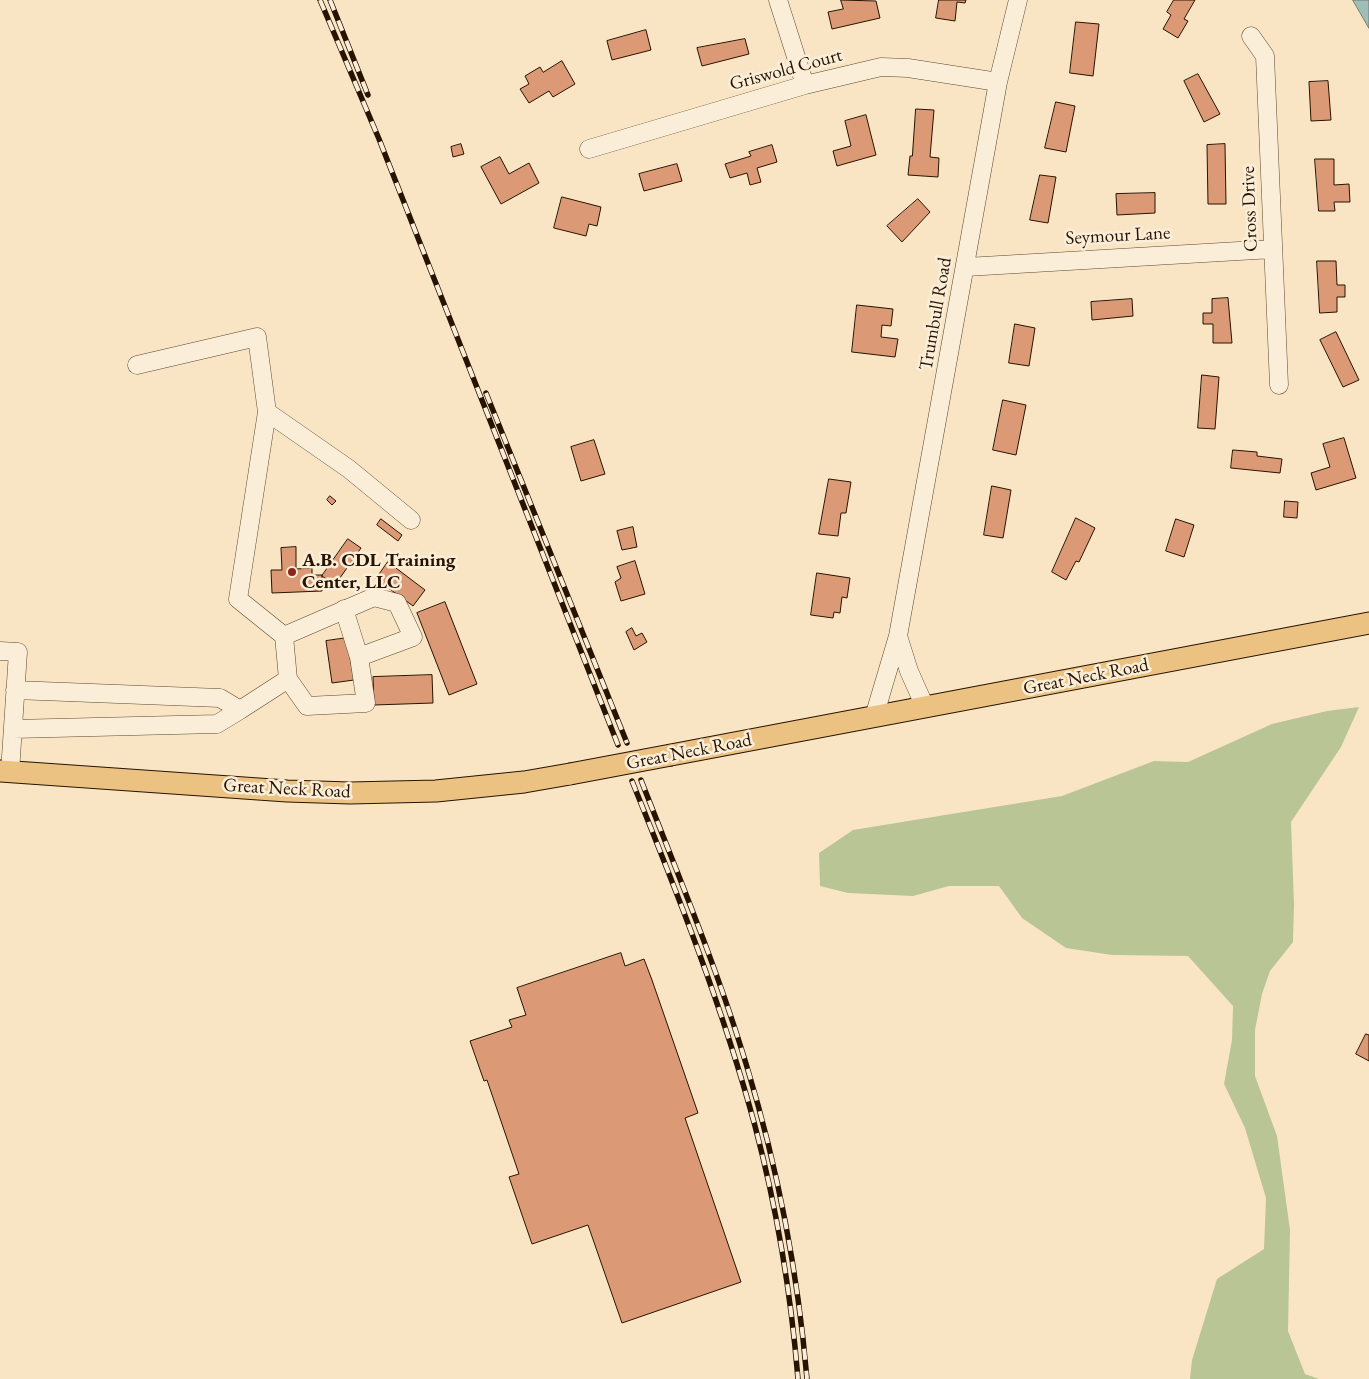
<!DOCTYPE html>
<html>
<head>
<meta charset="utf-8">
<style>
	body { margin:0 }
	canvas { display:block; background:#f9e5c3 }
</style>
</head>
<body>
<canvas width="1369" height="1379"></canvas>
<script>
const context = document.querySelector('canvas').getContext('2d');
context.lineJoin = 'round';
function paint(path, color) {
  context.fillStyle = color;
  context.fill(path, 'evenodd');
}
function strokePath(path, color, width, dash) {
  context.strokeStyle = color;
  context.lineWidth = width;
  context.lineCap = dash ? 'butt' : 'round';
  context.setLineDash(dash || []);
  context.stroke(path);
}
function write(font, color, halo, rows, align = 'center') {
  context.font = font + ' "EB Garamond",serif';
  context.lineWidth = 5;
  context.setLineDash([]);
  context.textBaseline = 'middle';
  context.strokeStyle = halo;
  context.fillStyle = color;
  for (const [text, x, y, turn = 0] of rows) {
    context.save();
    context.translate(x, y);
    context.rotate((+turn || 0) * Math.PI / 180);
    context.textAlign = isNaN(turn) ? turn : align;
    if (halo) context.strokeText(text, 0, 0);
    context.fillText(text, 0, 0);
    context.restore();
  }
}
const green = new Path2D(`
	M1359,707L1341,747L1291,822L1294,904L1293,942L1270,971L1262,994L1255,1030V1076L1277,1136L1290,1230L1288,1331L1305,1374L1319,1379H1190L1192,1360L1217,1279L1264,1249L1266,1198L1245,1128L1224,1084L1232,1040L1233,1006L1188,956L1112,955L1066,948L1022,918L999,886H949L913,896L848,893L820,886L819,853L853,830L1062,796L1154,761L1188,762L1272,724L1327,711Z`);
const water = new Path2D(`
	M1353,0H1369V28Z`);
const building = new Path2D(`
	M841,0L876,1L880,18L832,29L828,12L843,9Z
	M939,0H966L965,3L957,2L955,21L936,18Z
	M1174,0H1195L1184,19L1188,21L1178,38L1163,29L1171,15L1167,12Z
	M1076,22L1099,24L1093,76L1070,73Z
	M646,30L651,50L612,60L607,41Z
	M745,39L749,54L702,66L697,48Z
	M562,61L575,84L553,97L549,91L529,103L520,89L529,84L525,76L540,67L543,72Z
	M1198,74L1220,114L1204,122L1184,81Z
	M1328,81L1331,120L1311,121L1309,82Z
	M1056,102L1075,106L1066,152L1045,148Z
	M916,109L934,110L930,157L939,158L938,177L908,175L910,156H912Z
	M866,115L876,155L837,166L833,151L851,146L845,121Z
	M461,144L464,154L453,157L451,147Z
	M1225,144L1226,204H1208L1207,145Z
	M772,145L777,162L757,168L761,182L750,185L747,173L730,178L725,164L751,156L749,152Z
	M500,157L509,174L529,163L539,183L501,204L481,167Z
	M1315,159H1334V185L1349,184L1350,202H1334L1335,211H1319Z
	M677,164L682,181L644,191L639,174Z
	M1040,175L1056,177L1048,223L1030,220Z
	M1155,193V213L1117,215L1116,194Z
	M562,197L601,207L597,226L589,224L586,236L554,228Z
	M918,199L930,212L902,242L887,226Z
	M1317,261H1336L1337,285H1345V297H1337V312L1320,313Z
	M1228,298L1232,343H1213V324H1203V313H1212V299Z
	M1132,299L1133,316L1092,320L1091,302Z
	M857,305L893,309L891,326L882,325L881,337L898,339L895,357L852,352Z
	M1015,324L1035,328L1029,366L1009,363Z
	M1336,332L1359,380L1343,387L1320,340Z
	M1202,375L1219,377L1215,429L1198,428Z
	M1003,400L1026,405L1016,455L993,450Z
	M1344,438L1356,478L1316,490L1311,473L1330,467L1323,444Z
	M594,440L605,474L581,481L571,447Z
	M1233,450L1257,452V456L1282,459L1280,473L1231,468Z
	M829,479L851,482L846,513H841L838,536L819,534Z
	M992,486L1011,490L1003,538L984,535Z
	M330,496L336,501L332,505L327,500Z
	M1285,501L1298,502L1297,518L1284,517Z
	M1076,518L1095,528L1079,562L1076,561L1066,580L1052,572Z
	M381,519L402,535L398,541L377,525Z
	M1176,519L1194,525L1184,557L1166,551Z
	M633,527L637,547L622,550L617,531Z
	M348,539L361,548L335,585L322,576Z
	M296,547V569L312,568V575H322V591L272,593L271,570H282L281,548Z
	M635,561L645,594L621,601L615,582L621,578L617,567Z
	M388,562L425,590L413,606L376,579Z
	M817,573L850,578L847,598L842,597L840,613L834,612L833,618L811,615Z
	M445,602L477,684L449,695L417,613Z
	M632,628L636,636L642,633L647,642L634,650L626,632Z
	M347,638L354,680L332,683L326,641Z
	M432,675L433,703L374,705L373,677Z
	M621,953L625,966L644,959L652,980L698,1113L685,1118L741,1282L622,1323L588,1225L532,1244L509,1177L519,1174L487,1080L484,1081L470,1041L512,1027L509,1020L526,1015L517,988Z
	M1366,1034L1369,1035V1061L1356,1054Z`);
const minor = new Path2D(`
	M778,0L805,85
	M1251,36L1265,56L1279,385
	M589,149L805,85L881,67L908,68L998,82
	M966,267L1273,249
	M137,365L257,337L267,412L238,599L284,636
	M267,412L349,469L411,520
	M898,636L909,671L925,707
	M0,651L18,652L10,772
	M288,679L307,706L366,703L359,657
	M15,690L220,698L240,710L288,679L284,636L374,597L397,603L413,637L359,657L344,609
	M874,717L898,636L998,82L1018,0
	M13,729L217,724L240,710`);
const major = new Path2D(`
	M671,755L1369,623
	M0,771L287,791L350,793L436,791L524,782L570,774`);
const rail = new Path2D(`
	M320,0L379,139L618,745
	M330,0L368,95
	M486,393L627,743
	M641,780C678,875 718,970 747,1067C778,1169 798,1274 807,1379
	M632,781C678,895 723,1008 755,1126C777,1209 791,1294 798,1379`);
const majorBridge = new Path2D(`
	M570,774L671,755`);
const markers = [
	[292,572,5,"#8f2418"]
];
const streetNames = [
	["Griswold Court",786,70,-15],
	["Cross Drive",1250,209,-92],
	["Seymour Lane",1118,236,-3],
	["Trumbull Road",936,314,-80],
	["Great Neck Road",1086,677,-11],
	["Great Neck Road",689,752,-11],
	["Great Neck Road",287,789,3]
];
const poiNames = [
	["A.B. CDL Training",302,561],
	["Center, LLC",302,583]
];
paint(green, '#bac596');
paint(water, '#9fbeb9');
strokePath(water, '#6f7a6f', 1);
paint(building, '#db9a75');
strokePath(building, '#271300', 1);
strokePath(minor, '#5c4831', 19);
strokePath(major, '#271300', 23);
strokePath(minor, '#fbeed8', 18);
strokePath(major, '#ecc282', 21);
strokePath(rail, '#271300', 5.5);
strokePath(rail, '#fbeed8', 4, [11]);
strokePath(majorBridge, '#271300', 23, []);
strokePath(majorBridge, '#ecc282', 21);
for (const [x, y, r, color] of markers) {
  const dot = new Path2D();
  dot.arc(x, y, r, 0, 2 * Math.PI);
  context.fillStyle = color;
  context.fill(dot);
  strokePath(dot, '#fbeed8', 2);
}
write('19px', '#271300', '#fbeed8', streetNames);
write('bold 19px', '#271300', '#fbeed8', poiNames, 'left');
</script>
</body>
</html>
